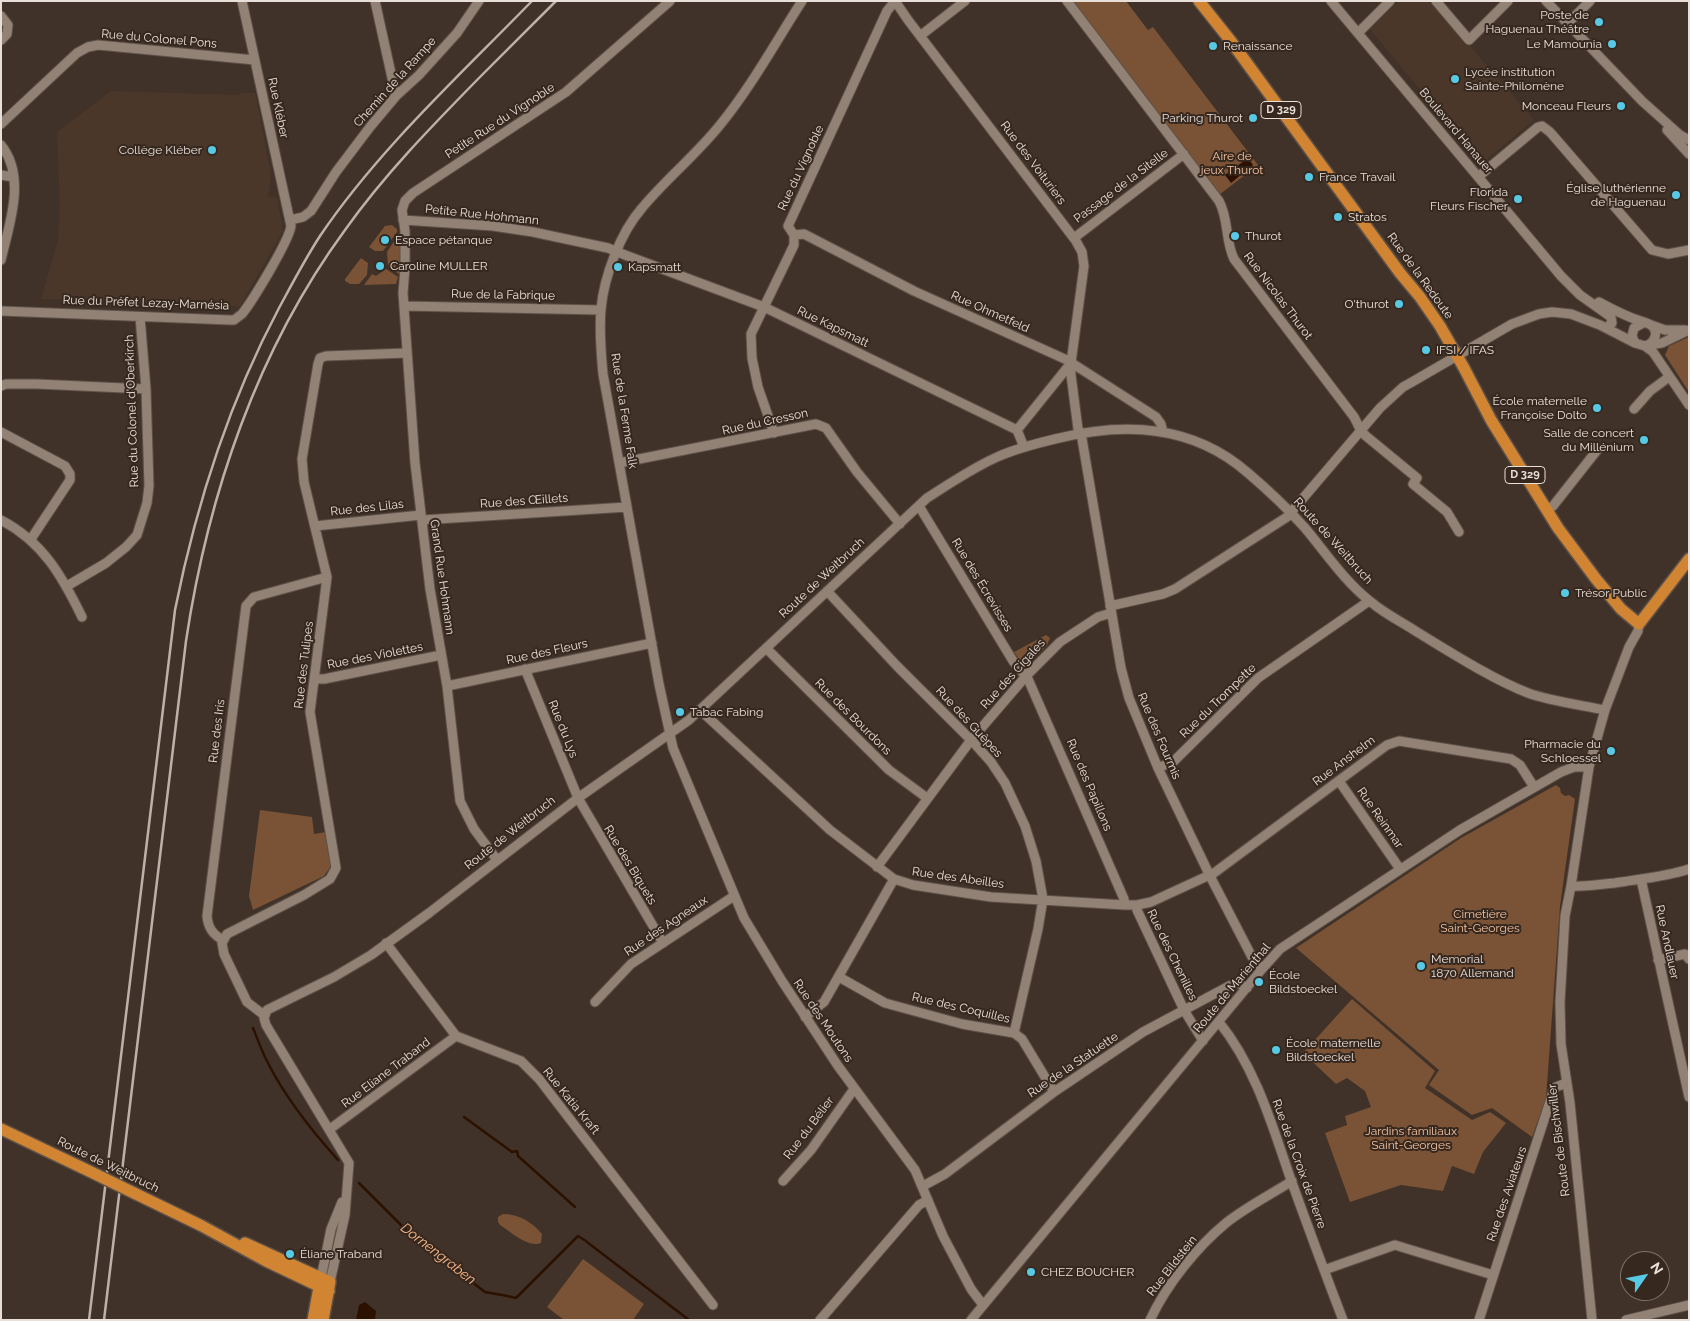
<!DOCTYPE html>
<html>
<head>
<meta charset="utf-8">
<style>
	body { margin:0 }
	#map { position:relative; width:1690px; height:1321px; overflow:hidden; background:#403228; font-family:Raleway,sans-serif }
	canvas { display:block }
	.frame { position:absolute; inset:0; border:2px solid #e9dfd9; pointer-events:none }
	.north { position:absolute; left:1620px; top:1251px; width:50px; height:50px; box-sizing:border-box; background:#36281e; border:1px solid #7e7169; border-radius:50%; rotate:57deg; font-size:14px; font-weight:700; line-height:20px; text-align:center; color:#e9dfd9 }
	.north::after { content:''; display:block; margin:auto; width:18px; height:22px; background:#58c9e4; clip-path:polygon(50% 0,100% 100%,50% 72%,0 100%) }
</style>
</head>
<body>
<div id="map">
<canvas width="1690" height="1321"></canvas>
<div class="frame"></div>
<div class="north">N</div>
</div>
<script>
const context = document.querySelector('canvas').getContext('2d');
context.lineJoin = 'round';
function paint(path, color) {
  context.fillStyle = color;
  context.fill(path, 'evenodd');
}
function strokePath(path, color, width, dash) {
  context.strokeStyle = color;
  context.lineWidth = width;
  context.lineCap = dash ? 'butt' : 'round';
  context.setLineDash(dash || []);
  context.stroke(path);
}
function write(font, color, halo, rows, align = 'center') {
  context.font = font + ' Raleway,sans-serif';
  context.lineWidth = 4;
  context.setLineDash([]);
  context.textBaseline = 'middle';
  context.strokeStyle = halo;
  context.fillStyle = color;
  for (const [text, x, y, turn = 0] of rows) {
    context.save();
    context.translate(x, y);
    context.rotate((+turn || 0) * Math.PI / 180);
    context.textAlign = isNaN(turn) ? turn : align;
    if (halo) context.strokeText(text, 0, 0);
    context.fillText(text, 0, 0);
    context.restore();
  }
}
const built = new Path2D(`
	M1399,1H1429L1451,24L1534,120L1481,164L1370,29Z
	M111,91L239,95L240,93H255L271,174L268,196L277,198L283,231L240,306L41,299L58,240L60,206L57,132Z`);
const green = new Path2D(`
	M1072,1H1126L1148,30L1153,27L1258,165L1219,195Z
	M392,225L397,229V232L383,251H375L369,247L385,226Z
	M399,234L400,235V275L388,265L387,252Z
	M361,258L368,263L367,275L359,284H350L345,281V279Z
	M386,269L398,277L396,284L364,285L372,274L376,276Z
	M1689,337V392L1665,355L1669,346Z
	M1046,635L1050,638L1047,645L1031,662L1028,664L1023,661H1020L1014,652Z
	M1556,785L1560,788L1561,793L1565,796L1569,795L1575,799L1560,906L1546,1098L1532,1137L1492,1108L1472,1115L1429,1085L1439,1070L1296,948L1461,838Z
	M260,810L312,817L314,834L326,832L331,866L324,876L253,910L249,896Z
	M1352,999L1435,1071L1425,1088L1472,1120L1490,1112L1506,1123L1483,1152L1474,1174L1452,1166L1443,1191L1401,1185L1350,1202L1325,1133L1347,1125L1345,1116L1371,1107L1365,1091L1347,1078L1336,1084L1303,1053Z
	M503,1214C519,1214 532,1222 542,1234L541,1243C528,1248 511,1232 500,1225L498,1222V1217Z
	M583,1259L644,1304L633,1320H564L547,1307Z`);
const water = new Path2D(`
	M1248,158L1253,165L1231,183L1225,175Z
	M365,1302L376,1311L375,1320H356L359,1305Z`);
const stream = new Path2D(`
	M253,1028C258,1040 262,1052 268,1063C286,1099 312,1131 338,1160
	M464,1117L512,1152L517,1151L518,1156L575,1207
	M359,1183L410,1234L485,1292L502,1295
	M587,1242L689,1320
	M503,1295L516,1298L578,1236L586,1241`);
const minor = new Path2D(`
	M375,1L396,96
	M802,1C775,43 751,87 720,125C696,155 666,179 642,208C620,233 604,277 601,309C599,331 601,353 603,374L659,684L673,748L744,918L782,981L838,1066L915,1170L943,1236L971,1289L983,1305
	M895,1L908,20L1076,241L1082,252L1084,266L1071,363V375L1078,429L1081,433L1121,668L1129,698L1158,768L1210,876L1252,957L1262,969
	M1067,1L1219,201C1229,219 1225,241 1234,259L1354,417L1361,431L1366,436L1417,478L1413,484L1447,512L1459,532
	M1331,1L1561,276L1580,295L1611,317L1612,323L1607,327
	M1436,1L1469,40L1508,1
	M1546,1L1642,101L1680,135L1689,140
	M1,16L8,25L7,34L1,40
	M1568,23L1590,1
	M1358,33L1390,1
	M920,36L965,1
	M1,124L77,53L88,47L98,45L255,60
	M1667,130L1689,154
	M1,145C27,177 9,225 1,260
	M1,175L13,177
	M1478,177L1538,127L1542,126L1550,132L1652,250L1668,254L1689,250
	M290,220L303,217L311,211L336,172L370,127L396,96L419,75L457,33L479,1
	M403,220L493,226L533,232L608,248L625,255L764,307L1013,428L1017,430L1024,447
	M794,235L804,234L914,291L1067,360L1156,417L1161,424L1163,432
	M1074,238L1184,154
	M1599,302C1610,308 1620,313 1632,318C1637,320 1646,322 1651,325C1660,332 1654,344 1645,346L1635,343L1632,336L1634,328L1643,323
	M404,306L601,310
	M1,311L230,320H234L242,314C253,300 289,241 291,226L242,1
	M1651,325L1665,330H1685
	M1648,345L1662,343L1689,330
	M1645,346L1653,352L1689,405
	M1,386L6,384H37L146,389
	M1634,409L1650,391L1669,377
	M1017,430L1071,363
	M1,432L65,466L70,474V480L31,539
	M774,433L758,387L752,358L751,334L794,245V235L788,226L887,11L895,1
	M619,463L816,424L826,428L857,472L900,524
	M919,506L1013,661L1028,679L1124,899L1125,905
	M1547,510L1553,506L1598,449
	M1,520C43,542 62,576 82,617
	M422,520L627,507
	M315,526L421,515
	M67,586L106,563L126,547L137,535L147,503L149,486L146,389L140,317
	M827,591L897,666L974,743L991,762L1005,783L1025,826L1036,861L1043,899L1038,929L1014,1033
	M1110,606L1163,594L1175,589L1287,517L1380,408L1403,387L1412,382L1512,324L1539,314L1552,312L1571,314L1600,325L1635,343
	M766,648L889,770L927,798
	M525,669L578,798L663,943
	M315,679H324L441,655
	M447,686L652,643
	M700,710L830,830L894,879L913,885L991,897L1125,905H1137L1151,902L1214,873L1387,745L1399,741L1511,759L1520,765L1534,787
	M1158,768L1174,761L1258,678L1369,601
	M1339,781L1400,869
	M497,860L474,829L460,801L447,686L430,589L415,463L403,293L405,268V231L402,210L405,201L413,193L566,92L670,1
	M877,867L971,740L1026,676L1060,642L1098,617L1111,613
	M1641,879L1689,1097
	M1571,886C1586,887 1600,884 1615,883C1639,879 1665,877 1689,869
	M1137,905V910L1184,1010L1203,1041
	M223,940C213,935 208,928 207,916L246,606L254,597L327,577
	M386,943L456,1036L521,1061L539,1079L713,1305
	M1658,960L1685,954L1689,959
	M839,977L885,1003L962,1024L1014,1033L1022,1039L1054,1092
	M595,1002L631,964L734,896
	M264,1015L247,1002L224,954L222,943L227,934L304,895L330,879L336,868L310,712L327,577L304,482L302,459L318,364L320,358L326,356L407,353
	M805,1017L824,1002L894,879
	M1219,1022C1256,1068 1272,1125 1291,1180C1308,1227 1325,1273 1343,1320
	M330,1129L456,1036
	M783,1181L811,1150L854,1089
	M923,1186L945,1174L1054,1092L1143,1032L1229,986L1238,983L1247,988
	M1324,1270L1395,1245L1493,1275
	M321,1278L331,1229L342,1202
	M330,1282L345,1215L349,1163L266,1025L264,1018L267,1010L334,977L371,955L429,913L578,798L689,720L927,498C949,484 971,469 995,458C1014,449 1034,444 1055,439C1124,422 1192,424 1248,473C1268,490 1288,509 1305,528C1326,553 1345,582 1371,602C1385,614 1402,622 1417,632C1450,652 1492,679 1528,693C1550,701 1581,705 1605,710
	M820,1320L919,1205L928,1200
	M971,1320L1262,969L1280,949L1460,830L1561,772L1574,767H1589
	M1150,1320C1167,1284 1196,1248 1226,1223C1246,1207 1270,1195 1292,1181
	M1479,1320L1554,1089L1556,1087L1566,1083
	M1592,1320L1570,1103L1561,1044L1560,1002L1565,916L1571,886L1589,767L1605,710L1629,647L1638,631L1639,624
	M1626,1320L1689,1305`);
const major = new Path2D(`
	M1199,1L1230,40L1400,273L1420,297L1440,326L1464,368L1491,420L1558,528L1596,579L1621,609L1639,624L1689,559
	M1,1129L89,1171
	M134,1193L202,1226L266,1261L329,1291
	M245,1243L330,1282L323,1320
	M313,1320L320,1282`);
const rail = new Path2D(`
	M89,1320L175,610C196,505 228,404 279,308C292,284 305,259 320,236C378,150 460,75 532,1
	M104,1320L186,641C208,495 257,350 345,230C384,175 431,127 478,79C504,53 530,27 556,1`);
const majorBridge = new Path2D(`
	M89,1171L134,1193`);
const markers = [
	[1599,22,5,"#58c9e4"],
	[1612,44,5,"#58c9e4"],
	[1213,46,5,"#58c9e4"],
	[1455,79,5,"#58c9e4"],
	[1621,106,5,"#58c9e4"],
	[1253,118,5,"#58c9e4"],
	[212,150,5,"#58c9e4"],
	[1309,177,5,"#58c9e4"],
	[1676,195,5,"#58c9e4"],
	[1518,199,5,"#58c9e4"],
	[1338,217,5,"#58c9e4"],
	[1235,236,5,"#58c9e4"],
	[385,240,5,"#58c9e4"],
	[380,266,5,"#58c9e4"],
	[618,267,5,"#58c9e4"],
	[1399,304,5,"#58c9e4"],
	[1426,350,5,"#58c9e4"],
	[1597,408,5,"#58c9e4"],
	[1644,440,5,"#58c9e4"],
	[1565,593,5,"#58c9e4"],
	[680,712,5,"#58c9e4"],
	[1611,751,5,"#58c9e4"],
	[1421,966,5,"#58c9e4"],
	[1259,982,5,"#58c9e4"],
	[1276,1050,5,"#58c9e4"],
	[290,1254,5,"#58c9e4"],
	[1031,1272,5,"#58c9e4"]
];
const shields = [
	[1281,110,40],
	[1525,475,40]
];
const shieldNames = [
	["D 329",1281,110],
	["D 329",1525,475]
];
const poiNames = [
	["Poste de",1589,15,"right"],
	["Haguenau Théâtre",1589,29,"right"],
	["Le Mamounia",1602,44,"right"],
	["Renaissance",1223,46],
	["Lycée institution",1465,72],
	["Sainte-Philomène",1465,86],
	["Monceau Fleurs",1611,106,"right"],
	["Parking Thurot",1243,118,"right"],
	["Collège Kléber",202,150,"right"],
	["France Travail",1319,177],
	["Église luthérienne",1666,188,"right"],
	["de Haguenau",1666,202,"right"],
	["Florida",1508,192,"right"],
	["Fleurs Fischer",1508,206,"right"],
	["Stratos",1348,217],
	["Thurot",1245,236],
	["Espace pétanque",395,240],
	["Caroline MULLER",390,266],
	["Kapsmatt",628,267],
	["O'thurot",1389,304,"right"],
	["IFSI / IFAS",1436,350],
	["École maternelle",1587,401,"right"],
	["Françoise Dolto",1587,415,"right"],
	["Salle de concert",1634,433,"right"],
	["du Millénium",1634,447,"right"],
	["Trésor Public",1575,593],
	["Tabac Fabing",690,712],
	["Pharmacie du",1601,744,"right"],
	["Schloessel",1601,758,"right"],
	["Memorial",1431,959],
	["1870 Allemand",1431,973],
	["École",1269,975],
	["Bildstoeckel",1269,989],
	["École maternelle",1286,1043],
	["Bildstoeckel",1286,1057],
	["Éliane Traband",300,1254],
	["CHEZ BOUCHER",1041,1272]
];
const streetNames = [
	["Rue du Colonel Pons",159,39,5],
	["Chemin de la Rampe",395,82,-48],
	["Rue Kléber",278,108,78],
	["Petite Rue du Vignoble",500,121,-33],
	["Boulevard Hanauer",1456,131,50],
	["Rue des Voituriers",1033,163,53],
	["Rue du Vignoble",801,168,-65],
	["Passage de la Sitelle",1121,186,-37],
	["Petite Rue Hohmann",482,215,6],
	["Rue de la Redoute",1420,276,54],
	["Rue de la Fabrique",503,295,1],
	["Rue Nicolas Thurot",1278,296,53],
	["Rue du Préfet Lezay-Marnésia",146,303,2],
	["Rue Ohmetfeld",990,312,24],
	["Rue Kapsmatt",833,327,26],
	["Rue du Colonel d'Oberkirch",132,411,-92],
	["Rue de la Ferme Falk",624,411,81],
	["Rue du Cresson",765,422,-12],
	["Rue des Œillets",524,501,-4],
	["Rue des Lilas",367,508,-6],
	["Route de Weitbruch",1333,541,48],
	["Grand Rue Hohmann",442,577,82],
	["Route de Weitbruch",822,578,-43],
	["Rue des Écrevisses",982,585,59],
	["Rue des Fleurs",547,652,-12],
	["Rue des Violettes",375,656,-11],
	["Rue des Tulipes",304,665,-83],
	["Rue des Cigales",1013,674,-48],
	["Rue du Trompette",1218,701,-44],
	["Rue des Bourdons",853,717,45],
	["Rue des Guêpes",969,722,47],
	["Rue du Lys",563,729,68],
	["Rue des Iris",217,731,-83],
	["Rue des Fourmis",1159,736,67],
	["Rue Anshelm",1344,761,-37],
	["Rue des Papillons",1089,785,67],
	["Rue Reinmar",1380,818,55],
	["Route de Weitbruch",510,833,-38],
	["Rue des Biquets",630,865,59],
	["Rue des Abeilles",958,878,8],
	["Rue des Agneaux",666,926,-34],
	["Rue Andlauer",1667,942,78],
	["Rue des Chenilles",1172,955,64],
	["Route de Marienthal",1232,988,-50],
	["Rue des Coquilles",961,1008,13],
	["Rue des Moutons",823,1021,56],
	["Rue de la Statuette",1073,1065,-34],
	["Rue Eliane Traband",386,1073,-37],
	["Rue Katia Kraft",571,1101,51],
	["Rue du Bélier",809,1128,-53],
	["Route de Bischwiller",1559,1140,-97],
	["Rue de la Croix de Pierre",1299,1164,70],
	["Route de Weitbruch",108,1165,26],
	["Rue des Aviateurs",1507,1194,-71],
	["Rue Bildstein",1172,1266,-52]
];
const parkNames = [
	["Aire de",1232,156],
	["jeux Thurot",1232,170],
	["Cimetière",1480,914],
	["Saint-Georges",1480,928],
	["Jardins familiaux",1411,1131],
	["Saint-Georges",1411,1145]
];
const waterNames = [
	["Dornengraben",438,1254,38]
];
paint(built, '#4b3729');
paint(green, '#7a5235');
paint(water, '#2c1100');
strokePath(stream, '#2c1100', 2.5);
strokePath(minor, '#5d5148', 11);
strokePath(major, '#5d5148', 14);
strokePath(minor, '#928175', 9);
strokePath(major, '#d18432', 11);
strokePath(rail, '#bcb1aa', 2.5);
strokePath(majorBridge, '#5d5148', 14, []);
strokePath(majorBridge, '#d18432', 11);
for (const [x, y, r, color] of markers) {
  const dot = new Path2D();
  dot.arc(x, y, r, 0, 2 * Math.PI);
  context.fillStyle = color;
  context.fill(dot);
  strokePath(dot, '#36281e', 2);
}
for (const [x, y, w] of shields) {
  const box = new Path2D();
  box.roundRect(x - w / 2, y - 8.5, w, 17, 4);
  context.fillStyle = '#36281e';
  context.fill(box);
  strokePath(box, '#e9dfd9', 1);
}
write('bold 11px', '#e9dfd9', null, shieldNames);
write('12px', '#e9dfd9', '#36281e', poiNames, 'left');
write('12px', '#e9dfd9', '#36281e', streetNames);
write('12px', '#f5c3a1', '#36281e', parkNames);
write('italic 14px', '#fab889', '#36281e', waterNames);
</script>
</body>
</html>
